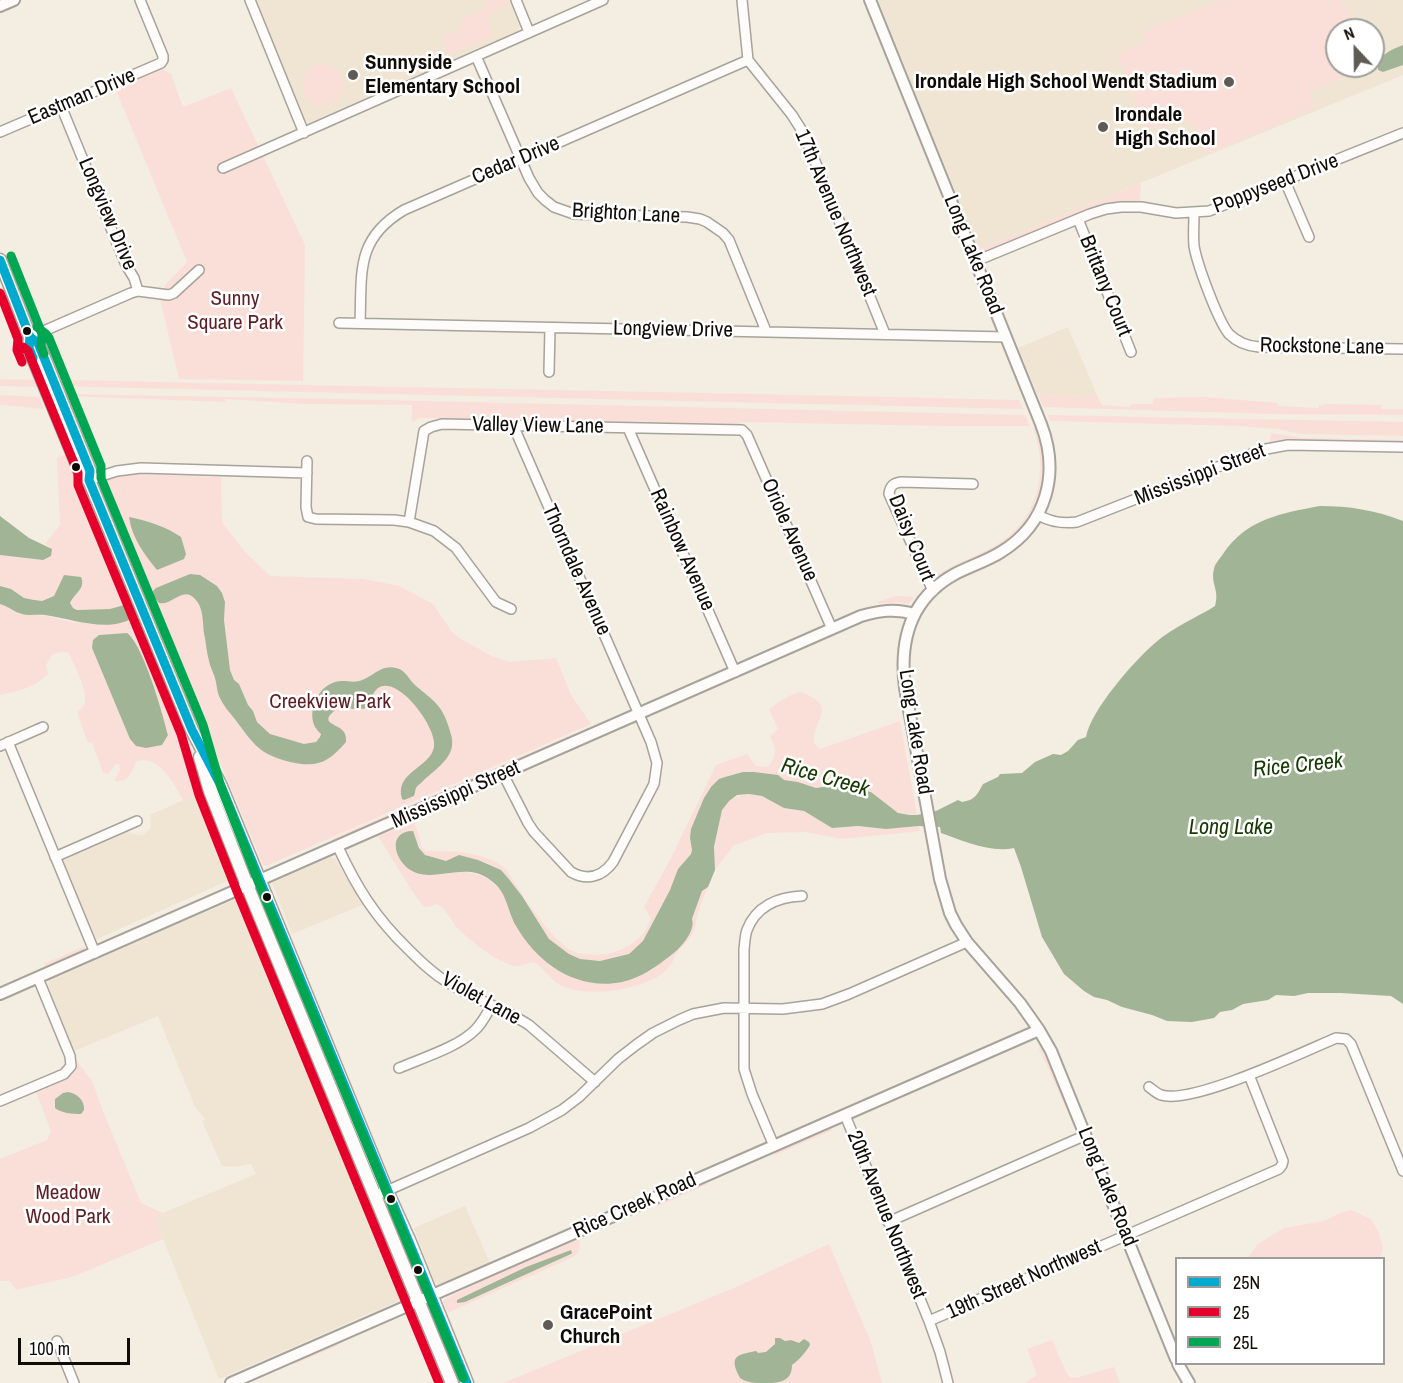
<!DOCTYPE html>
<html>
<head>
<meta charset="utf-8">
<style>
	body { margin:0 }
	#map { position:relative; width:1403px; height:1383px; overflow:hidden; background:#f3ede2; font-family:"Archivo Narrow",sans-serif }
	canvas { display:block }
	.legend { position:absolute; left:1175px; top:1257px; width:210px; height:108px; box-sizing:border-box; background:#fff; border:2px solid #9f9d9b; margin:0; padding:8px 10px; list-style:none; font-size:18px; color:#0f0b06 }
	.legend li { display:flex; align-items:center; gap:12px; height:30px }
	.legend b { width:30px; border:2px solid #9f9d9b }
	.north { position:absolute; left:1325px; top:18px; width:60px; height:60px; box-sizing:border-box; background:#fff; border:2px solid #9f9d9b; border-radius:50%; rotate:338deg; font-size:16px; font-weight:700; line-height:24px; text-align:center; color:#0f0b06 }
	.north::after { content:''; display:block; margin:auto; width:21px; height:27px; background:#5f5a53; clip-path:polygon(50% 0,100% 100%,50% 72%,0 100%) }
	.scale { position:absolute; left:18px; top:1338px; width:112px; height:27px; box-sizing:border-box; border:3px solid #0f0b06; border-top:0; padding-left:8px; font-size:18px; line-height:21px; white-space:nowrap; color:#0f0b06; -webkit-text-stroke:4px #fff; paint-order:stroke }
</style>
</head>
<body>
<div id="map">
<canvas width="1403" height="1383"></canvas>
<ul class="legend">
<li><b style="height:8px;background:#00a9ce"></b>25N</li>
<li><b style="height:8px;background:#e4002b"></b>25</li>
<li><b style="height:8px;background:#00a651"></b>25L</li>
</ul>
<div class="north">N</div>
<div class="scale">100 m</div>
</div>
<script>
const context = document.querySelector('canvas').getContext('2d');
context.lineJoin = 'round';
function paint(path, color) {
  context.fillStyle = color;
  context.fill(path, 'evenodd');
}
function strokePath(path, color, width, dash) {
  context.strokeStyle = color;
  context.lineWidth = width;
  context.lineCap = dash ? 'butt' : 'round';
  context.setLineDash(dash || []);
  context.stroke(path);
}
function write(font, color, halo, rows, align = 'center') {
  context.font = font + ' "Archivo Narrow",sans-serif';
  context.lineWidth = 5;
  context.setLineDash([]);
  context.textBaseline = 'middle';
  context.strokeStyle = halo;
  context.fillStyle = color;
  for (const [text, x, y, turn = 0] of rows) {
    context.save();
    context.translate(x, y);
    context.rotate((+turn || 0) * Math.PI / 180);
    context.textAlign = isNaN(turn) ? turn : align;
    if (halo) context.strokeText(text, 0, 0);
    context.fillText(text, 0, 0);
    context.restore();
  }
}
const built = new Path2D(`
	M255,0H509L520,27L517,32L311,122L307,123L303,117Z
	M878,0H1403V75L997,242L978,248ZM1337,30H1373V66H1337Z
	M1068,327L1097,395L1089,397L1038,395L1018,348Z
	M204,791L234,866L231,867L235,874L234,878L95,940L64,864V860L126,832L138,835L144,834L149,830L151,826L150,815Z
	M331,857L336,859L362,905L292,934L272,883Z
	M242,897L406,1293L404,1297L405,1298L219,1379L155,1219L163,1215V1213L256,1174L251,1164L235,1167L222,1166L202,1121L205,1119L195,1107L158,1016L74,1051L48,986L49,981L53,979L236,899Z
	M465,1206L490,1263L439,1284L435,1283L414,1228Z`);
const green = new Path2D(`
	M484,0H506L508,5L490,13V15L486,17L493,36L449,54L442,37L462,27L459,20L487,8Z
	M1221,0H1339L1348,9L1355,30H1337V66H1350L1353,72L1309,92L1315,108L1206,154L1195,126L1182,118L1153,129L1145,126L1117,54L1143,43L1144,40L1142,32Z
	M320,64C332,66 344,71 343,85C343,88 342,93 341,95C336,103 322,105 313,106C299,95 298,66 320,64Z
	M160,68L171,74L183,107L231,88L305,245L303,381L179,379L158,290L163,291L165,290V285L187,262L115,88Z
	M1141,183L1140,202L1120,201L1096,206L985,251H981L978,248L997,242Z
	M0,379L37,380L39,387L0,386Z
	M65,380C383,387 701,392 1019,400L1023,409L93,387L66,386Z
	M68,394L338,399L1025,415L1030,426H943L740,422L739,424L419,418L412,422V405L307,404L225,399V402L68,396Z
	M0,395L39,397L44,409L0,405Z
	M1038,395L1089,397L1097,395L1102,405L1129,407L1132,404H1152L1154,398L1204,397L1278,403V406L1318,408L1319,405L1323,406L1324,404L1381,405L1382,409H1403V415L1271,414L1043,407Z
	M1048,415L1403,422V436L1301,434L1278,429L1241,426L1050,421Z
	M1033,427H1035C1051,469 1041,517 1001,544C988,553 974,558 960,564C951,568 944,574 935,577C953,563 974,558 993,547C1037,523 1050,473 1033,427Z
	M1271,433L1303,438L1403,440V443L1303,441L1270,442Z
	M65,455L110,556L163,682L204,791L183,800C174,783 159,755 137,761C131,771 130,783 115,781V779L120,770L119,764H116L108,774L103,773L92,742L88,743L77,712C81,709 85,705 85,700C86,686 74,666 69,653L60,652L52,655L46,665L48,674C34,688 19,691 0,695V604L5,605L21,614L47,616L72,622L104,625L119,606L110,609L77,610L73,608L70,603L77,593L63,577L54,596L42,601H34L24,598L11,589L0,586V555L43,560L52,549L45,544L60,525L57,458ZM133,638L152,682L168,735L146,748L136,746L130,739L92,648Z
	M133,474L221,477L222,522L245,552L270,576L363,579L399,586L433,604L452,632L459,638L492,656L509,662L556,658L571,695L591,724L266,866L263,865L103,481L116,477Z
	M102,483L185,685L261,865H260L179,678L101,488Z
	M896,596L914,597L909,604L897,602L879,604L877,602Z
	M800,692C841,706 812,719 814,743L820,749L900,721L917,815L898,813L871,792L826,786L815,788L798,782L784,780L754,772L690,838L692,851L691,854L678,869L670,890L643,941L629,954L607,960L591,961L580,959L569,954L549,939L522,896L508,878L501,870L478,860L459,856L446,861L429,857L422,852L413,831C402,831 400,839 395,847L400,861L413,871L435,875L462,871L487,877L504,893L516,925L527,941L551,967L599,983L622,982L634,978L653,969L674,953L692,921L702,891L708,887C704,897 699,907 697,917C696,921 696,926 694,930C690,941 680,947 675,956C673,959 673,962 671,964C661,981 628,989 610,991C594,992 575,993 560,985C549,979 544,967 533,962C528,963 523,965 519,966C504,968 464,937 455,925C449,917 446,909 437,904L429,907H424L412,891L378,836L414,821L422,847L426,851C452,851 483,851 505,868C520,890 552,945 577,953C585,955 596,955 605,954C617,953 633,945 642,935C646,931 648,924 651,919L644,907L670,860L716,765L747,754L756,766L768,767C777,754 777,751 770,737L778,729L769,709C779,702 788,695 800,692Z
	M573,734V736L333,841L332,839Z
	M750,794L762,796L784,808L804,811L832,828L858,826L886,829L919,826L920,831L842,839L805,832L767,833L733,846L715,870C713,858 714,848 717,837C722,812 718,797 750,794Z
	M85,946L84,949L81,952L46,967L44,964Z
	M1038,1046C1048,1054 1072,1114 1075,1128Z
	M77,1061L92,1081L105,1116L141,1203L163,1213V1215L155,1219L163,1239L75,1276L16,1290L10,1281H0V1159L47,1140L51,1131L36,1092C55,1084 71,1082 77,1061Z
	M830,1128L833,1130L775,1155V1152Z
	M705,1182L708,1184L656,1207V1204Z
	M1351,1210L1371,1219L1378,1231L1383,1247L1381,1255L1379,1258H1249L1250,1254L1258,1244L1284,1228L1324,1221L1340,1213Z
	M577,1238L583,1239L579,1241C580,1248 580,1253 573,1257L447,1313L443,1300L502,1271ZM571,1250V1254L486,1293L459,1303L457,1300L526,1267Z
	M829,1244L871,1342L882,1383H503L736,1287Z
	M1052,1340L1066,1372L1070,1377L1076,1378L1114,1367L1120,1383H1025L1037,1375L1027,1349Z
	M335,1344L339,1345L295,1364L297,1361Z`);
const water = new Path2D(`
	M1403,45V65L1383,72L1378,70C1378,55 1390,50 1403,45Z
	M1320,506C1349,506 1375,510 1403,521V1004L1391,996L1341,993H1308L1294,996L1276,995L1268,1000L1243,1004L1232,1010L1220,1012L1214,1018L1192,1022L1167,1021L1152,1015L1122,1007L1107,1000L1094,997L1084,991L1064,974L1042,937L1021,867L1014,848C990,853 963,841 941,833L940,827L919,826L886,829L858,826L832,828L804,811L784,808L762,796L749,794L737,795L729,801L722,810L714,847L715,870L708,887L702,891L692,919C696,931 680,949 670,956C656,967 640,978 622,982C577,991 538,964 516,926C506,908 508,892 489,879C465,862 438,882 414,872C394,863 386,831 413,831L419,848L425,855L446,861L459,855L478,860L501,870L508,878L522,896L549,939L569,954L580,959L600,961L629,954L643,941L670,890L678,869L691,854L692,850L690,838L691,829L704,798L711,787L719,779L725,777L743,772H754L778,775L784,780L798,782L816,788L836,785L854,787L857,790L871,792L898,813L910,815H917L936,811L958,800L962,802C975,800 977,795 983,784L998,777L1000,774L1022,773L1035,762L1053,754L1061,755L1068,751L1078,740L1086,737C1091,710 1134,661 1155,643C1173,627 1196,618 1215,606C1220,590 1210,583 1214,569C1215,563 1220,559 1223,554C1246,519 1282,513 1320,506Z
	M0,516L29,538L52,549L51,556L43,560L0,555Z
	M129,517C148,521 165,526 181,537L186,554L184,559L157,570C144,554 132,538 129,517Z
	M190,574L200,575L217,586L222,593L225,602L224,620L230,670L234,680L239,684L248,705L253,711L257,722L270,734L304,744L316,742L320,737L321,734C319,732 317,730 315,727C307,710 318,687 335,682C344,679 354,684 362,680C374,676 381,664 396,668C406,670 409,680 416,686C433,700 443,706 449,728C451,734 453,740 452,746C450,761 432,772 423,781C422,782 416,787 416,788C415,790 415,794 414,796L404,800L402,799C394,772 430,768 434,747C438,728 396,672 377,689C372,693 372,700 370,706C361,712 350,708 340,707C314,724 339,723 344,732C346,735 346,738 346,742C328,763 317,768 290,762C260,754 255,746 237,722C232,715 225,708 221,700C217,694 217,685 215,678C213,672 210,666 209,661C207,653 206,646 205,638C202,626 205,609 195,599C183,585 172,606 159,603L154,597L153,591L156,588Z
	M64,575L81,577C86,588 75,593 70,603L73,608L77,610L110,609L124,605L129,606L133,618C106,633 74,619 45,615C37,614 29,616 22,614C14,612 8,606 0,604V586L11,589L24,598L34,600L42,601L54,596Z
	M127,633C143,644 163,714 168,735L162,745L146,748L136,746L130,739L92,648L93,640L99,635Z
	M68,1092C77,1093 85,1101 84,1110L81,1114C72,1114 61,1113 55,1108V1099L63,1093Z
	M571,1250L572,1253L571,1254L465,1302L457,1303V1300L526,1267Z
	M775,1338H780L785,1341L791,1340L799,1343L804,1339L809,1342L810,1345C805,1353 800,1359 792,1365C792,1383 777,1383 764,1383C754,1383 748,1383 740,1378C729,1357 735,1355 756,1351L758,1353L766,1352L775,1344Z`);
const minor = new Path2D(`
	M250,0L304,133
	M516,0L529,32
	M742,0L748,60L792,115L804,134L885,334
	M476,56L529,178L538,193L545,200L554,207L574,214L687,217L700,219L707,222L723,233L729,240L766,331
	M61,106L126,265L134,278L138,291L169,295L174,293L199,270
	M0,132L161,63L163,60V56L140,0
	M223,168L603,0
	M1285,181L1309,237
	M1194,213C1194,224 1193,235 1194,246C1197,264 1218,321 1229,334C1238,343 1247,346 1259,347L1403,349
	M1078,219L1131,352
	M976,261L1090,214L1106,209L1121,207H1141L1176,213L1209,211L1403,133
	M339,323L1006,337
	M360,323C362,273 355,239 404,210L748,60
	M30,337L131,293L138,291
	M549,372L550,328
	M628,428L735,672
	M307,461L306,507L308,517L316,519L394,520L409,522L434,531L456,548L496,602L511,609
	M89,480L117,471L141,468L307,473
	M1038,515C1051,522 1062,524 1077,522L1261,450L1288,445L1403,447
	M409,522L424,431L431,427L442,424L742,430L747,435L832,629
	M933,591L889,494C890,486 893,483 901,482L973,484
	M8,742L95,953
	M0,746L43,727
	M503,774L528,823L534,832L571,872C587,881 602,877 613,862L654,784L657,763L651,742L513,425
	M338,847C357,888 375,917 408,949C420,961 432,973 447,982C473,999 503,1008 529,1025L595,1082
	M55,857L137,821
	M399,1068C422,1058 459,1047 476,1029C483,1022 487,1013 492,1005
	M1149,1087C1153,1090 1156,1093 1161,1095C1192,1105 1303,1052 1336,1038L1346,1039L1351,1044L1403,1171
	M0,1101L64,1074L71,1066L70,1056L38,978
	M845,1115L929,1321L940,1352L948,1383
	M774,1146L752,1094L744,1069V949C745,942 745,935 747,930C756,906 778,897 802,896
	M375,1196L529,1128L562,1110L579,1097L618,1059L636,1045L653,1033L679,1020L693,1014L724,1008L783,1009L822,1004L849,994L967,942
	M888,1222L1086,1135
	M929,1321L1279,1169L1282,1165L1283,1161L1249,1075
	M57,1341L74,1383`);
const tertiary = new Path2D(`
	M870,0L1041,424C1060,473 1047,524 1001,552C987,561 970,566 955,574C911,598 899,640 905,688L940,879L950,913L956,925L967,942L1020,1003L1039,1030L1051,1051L1176,1359
	M0,6L14,0
	M0,994L861,616C879,611 895,608 914,614
	M1178,1364L1189,1383
	M231,1383L1039,1030`);
const secondary = new Path2D(`
	M0,260L30,337L29,348L81,474L89,480
	M30,337L38,343L90,471L89,480L192,730L221,786L387,1191L410,1242L467,1383
	M200,757L210,791L247,885L452,1383`);
const bus1 = new Path2D(`
	M0,260L30,337L29,348L33,358
	M30,337L38,343L90,471L89,480L192,730L221,786L467,1383`);
const bus2 = new Path2D(`
	M0,293L18,339L17,350L22,362
	M23,347L28,351L78,473V485L181,734L199,795L236,889L439,1383`);
const bus3 = new Path2D(`
	M11,256L42,334L41,346L44,354
	M37,327L46,334L49,338L101,466V478L203,725L221,787L258,881L463,1378`);
const markers = [
	[353,75,6,"#5f5a53"],
	[1229,82,6,"#5f5a53"],
	[1103,127,6,"#5f5a53"],
	[27,331,5,"#0f0b06"],
	[76,467,5,"#0f0b06"],
	[267,897,5,"#0f0b06"],
	[391,1199,5,"#0f0b06"],
	[418,1270,5,"#0f0b06"],
	[548,1325,6,"#5f5a53"]
];
const poiNames = [
	["Sunnyside",365,63],
	["Elementary School",365,87],
	["Irondale High School Wendt Stadium",1217,82,"right"],
	["Irondale",1115,115],
	["High School",1115,139],
	["GracePoint",560,1313],
	["Church",560,1337]
];
const streetNames = [
	["Eastman Drive",82,97,-23],
	["Cedar Drive",516,161,-23],
	["Poppyseed Drive",1276,184,-21],
	["17th Avenue Northwest",835,213,67],
	["Longview Drive",107,214,67],
	["Brighton Lane",626,214,3],
	["Long Lake Road",973,255,68],
	["Brittany Court",1105,286,68],
	["Longview Drive",673,330,1],
	["Rockstone Lane",1322,347,1],
	["Valley View Lane",538,426,1],
	["Mississippi Street",1200,475,-21],
	["Oriole Avenue",789,530,66],
	["Daisy Court",911,538,68],
	["Rainbow Avenue",682,550,66],
	["Thorndale Avenue",576,570,66],
	["Long Lake Road",915,732,81],
	["Mississippi Street",456,795,-24],
	["Violet Lane",481,999,29],
	["Long Lake Road",1107,1187,68],
	["Rice Creek Road",635,1206,-24],
	["20th Avenue Northwest",886,1215,68],
	["19th Street Northwest",1024,1280,-24]
];
const parkNames = [
	["Sunny",235,299],
	["Square Park",235,323],
	["Creekview Park",330,702],
	["Meadow",68,1193],
	["Wood Park",68,1217]
];
const waterNames = [
	["Rice Creek",1298,766,-6],
	["Rice Creek",825,778,16],
	["Long Lake",1231,828]
];
paint(built, '#f0e5d2');
paint(green, '#fadfd9');
paint(water, '#a2b496');
strokePath(minor, '#a7a29a', 12);
strokePath(tertiary, '#a7a29a', 14);
strokePath(secondary, '#a7a29a', 15);
strokePath(minor, '#fdfcfb', 9);
strokePath(tertiary, '#fdfcfb', 10);
strokePath(secondary, '#fdfcfb', 12);
strokePath(bus1, '#00a9ce', 9);
strokePath(bus2, '#e4002b', 9);
strokePath(bus3, '#00a651', 9);
for (const [x, y, r, color] of markers) {
  const dot = new Path2D();
  dot.arc(x, y, r, 0, 2 * Math.PI);
  context.fillStyle = color;
  context.fill(dot);
  strokePath(dot, '#fff', 2);
}
write('bold 21px', '#0f0b06', '#fff', poiNames, 'left');
write('21px', '#0f0b06', '#fff', streetNames);
write('21px', '#5e1e24', '#fff', parkNames);
write('italic 22px', '#153900', '#fff', waterNames);
</script>
</body>
</html>
